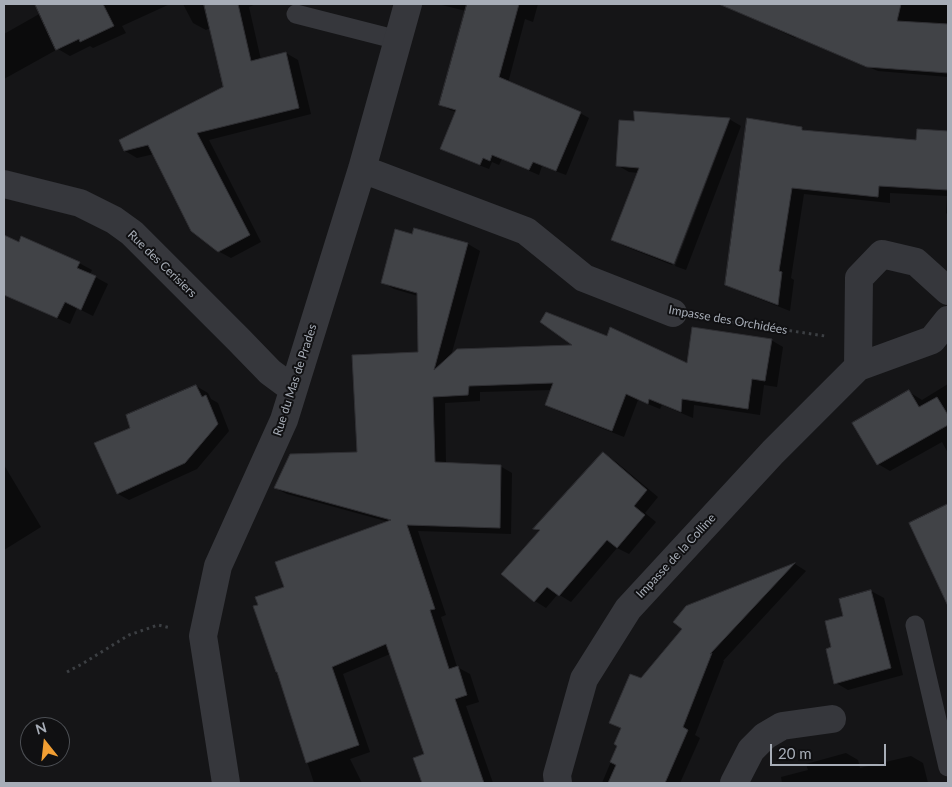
<!DOCTYPE html>
<html>
<head>
<meta charset="utf-8">
<style>
	body { margin:0 }
	#map { position:relative; width:952px; height:787px; overflow:hidden; background:#151517; font-family:Lato,sans-serif }
	canvas { display:block }
	.frame { position:absolute; inset:0; border:5px solid #a7adb7; pointer-events:none }
	.north { position:absolute; left:20px; top:717px; width:50px; height:50px; box-sizing:border-box; background:#101012; border:1px solid #4c4f54; border-radius:50%; rotate:344deg; font-size:14px; font-weight:700; line-height:20px; text-align:center; color:#a7adb7 }
	.north::after { content:''; display:block; margin:auto; width:18px; height:22px; background:#f19e33; clip-path:polygon(50% 0,100% 100%,50% 72%,0 100%) }
	.scale { position:absolute; left:770px; top:744px; width:116px; height:22px; box-sizing:border-box; border:2px solid #a7adb7; border-top:0; padding-left:6px; font-size:15px; line-height:18px; white-space:nowrap; color:#a7adb7; -webkit-text-stroke:4px #101012; paint-order:stroke }
</style>
</head>
<body>
<div id="map">
<canvas width="952" height="787"></canvas>
<div class="frame"></div>
<div class="north">N</div>
<div class="scale">20 m</div>
</div>
<script>
const context = document.querySelector('canvas').getContext('2d');
context.lineJoin = 'round';
function paint(path, color) {
  context.fillStyle = color;
  context.fill(path, 'evenodd');
}
function strokePath(path, color, width, dash) {
  context.strokeStyle = color;
  context.lineWidth = width;
  context.lineCap = dash ? 'butt' : 'round';
  context.setLineDash(dash || []);
  context.stroke(path);
}
function write(font, color, halo, rows, align = 'center') {
  context.font = font + ' Lato,sans-serif';
  context.lineWidth = 4;
  context.setLineDash([]);
  context.textBaseline = 'middle';
  context.strokeStyle = halo;
  context.fillStyle = color;
  for (const [text, x, y, turn = 0] of rows) {
    context.save();
    context.translate(x, y);
    context.rotate((+turn || 0) * Math.PI / 180);
    context.textAlign = isNaN(turn) ? turn : align;
    if (halo) context.strokeText(text, 0, 0);
    context.fillText(text, 0, 0);
    context.restore();
  }
}
const shadow = new Path2D(`
	M36,4H170L122,26L126,33L93,48L90,46L70,56L58,49L4,79V34L41,13Z
	M183,4H256L249,7L261,60L286,53L298,60L311,114L209,140L261,242L231,258L218,251L154,154L137,158L125,151L224,87L210,28L206,30L193,23Z
	M438,4H538L533,22L525,19L508,83L580,113L589,118L566,175L542,166L539,175L502,159L499,165L492,162L489,169L451,154L442,148L457,112L450,110L440,104L466,11Z
	M722,4H948V77L878,71L796,37L795,38Z
	M729,119L741,126L686,270L675,266L729,123H726L672,265L624,246L612,239L639,173L629,172L617,165L635,123Z
	M802,128L808,132L917,141L918,130L948,132V215L946,213L947,196L890,193V203L804,194L791,278L794,280L790,311L739,291L727,284Z
	M4,236L20,243L79,263L92,270L90,274L108,284L93,316L77,308L70,324L4,294V281L6,277L4,276Z
	M413,236L468,244L480,251L451,356L576,346L608,337L688,364L771,340L783,347L777,387L764,385L760,415L694,405L693,418L662,405L660,409L638,400L624,437L558,411L546,404L552,390L480,392V401L445,403L446,464L500,466L512,473L511,534L418,531L446,615L441,617L457,667L470,674L479,702L466,706L493,783H423L415,759L426,755L390,654L343,674L370,752L350,759L362,783H314L278,672L259,605L389,522L287,494L275,488L358,454L419,353L418,296L394,289L382,282Z
	M948,384V453L942,442L890,471L878,464L909,392L922,400Z
	M196,386L208,393L211,399L218,403L229,431L197,469L129,500L118,494L132,428Z
	M603,454L615,461L658,497L645,513L656,522L629,554L617,548L571,602L558,594L546,608L535,601L540,532L535,529Z
	M4,465L41,527L4,550Z
	M948,505V609L946,598L911,523Z
	M795,564L806,571L723,661H724L695,735L700,738L680,783H602L618,745L622,729L611,722L641,680L684,629L687,607Z
	M871,591L884,598L903,675L848,690L836,683L833,648L845,617L840,600Z
	M846,753L858,760L860,768L911,756L923,763L928,783H782L781,777L808,770L806,764Z`);
const building = new Path2D(`
	M35,4H103L114,26L80,42L79,39L56,50Z
	M204,4H238L251,61L286,52L299,108L197,133L250,235L218,252L191,231L148,145L124,151L119,140L223,87Z
	M467,4H519L499,77L581,112L556,171L533,162L529,170L492,155L490,161L483,158L480,165L440,149L456,110L439,105Z
	M719,4H901L897,21L948,24V73L867,67Z
	M634,111L730,118L674,264L611,240L639,168L616,166L619,120L634,121Z
	M747,118L802,127V130L916,140L917,129L948,131V190L879,186L878,197L792,188L779,271L782,272L778,305L725,285Z
	M414,228L468,243L434,370L457,349L572,345L540,322L546,312L607,336L610,327L687,363L692,327L772,339L765,381L752,379L748,409L682,399L681,412L649,399L648,404L626,394L612,431L545,405L553,383L469,386L468,395L433,397L435,462L501,465L500,528L407,525L435,609L430,610L449,669L458,666L467,695L455,699L484,783H422L413,758L424,754L386,644L332,667L359,745L306,763L277,672H276L253,606L258,605L255,597L284,587L275,562L391,520L274,488L290,454L357,452L352,355L418,352L417,293L381,283L395,229L412,234Z
	M4,235L19,242L21,236L80,262L77,268L96,276L81,310L65,302L57,318L4,295Z
	M196,385L202,397L206,395L218,424L185,463L117,494L94,443L130,428L126,415Z
	M909,390L919,407L937,397L948,415V425L877,465L852,423Z
	M603,452L647,490L634,506L645,515L617,548L607,540L559,596L547,587L534,602L501,574L540,530L533,529Z
	M948,504V606L909,523Z
	M795,563L710,654L712,653L683,727L688,730L665,783H608L616,765L610,762L617,746L614,744L621,728L609,723L630,674L641,678L682,629L673,622L686,606Z
	M871,590L891,668L834,684L826,649L831,647L825,621L843,616L839,599Z`);
const path = new Path2D(`
	M706,318L825,336
	M67,672L82,664L129,635L158,625L171,628`);
const lane = new Path2D(`
	M296,14L398,40
	M915,625L948,767`);
const street = new Path2D(`
	M362,169L526,231L584,278L673,313
	M4,184L80,203L114,220L132,233L239,340L270,372L293,389
	M858,367L859,278L882,254L916,262L948,291
	M226,783L203,636L218,566L284,420L362,169L408,4
	M558,783L557,775L584,679L628,609L773,452L858,367L932,340L948,320
	M734,783L751,750L765,736L782,726L832,719`);
const streetNames = [
	["Rue des Cerisiers",162,264,44],
	["Impasse des Orchidées",728,320,10],
	["Rue du Mas de Prades",295,380,-72],
	["Impasse de la Colline",676,556,-47]
];
paint(shadow, '#0007');
paint(building, '#414347');
strokePath(building, '#2f2f33', 1);
strokePath(path, '#3c3f43', 3, [2.5, 4]);
strokePath(lane, '#36373c', 19);
strokePath(street, '#36373c', 28);
write('12px', '#a7adb7', '#101012', streetNames);
</script>
</body>
</html>
